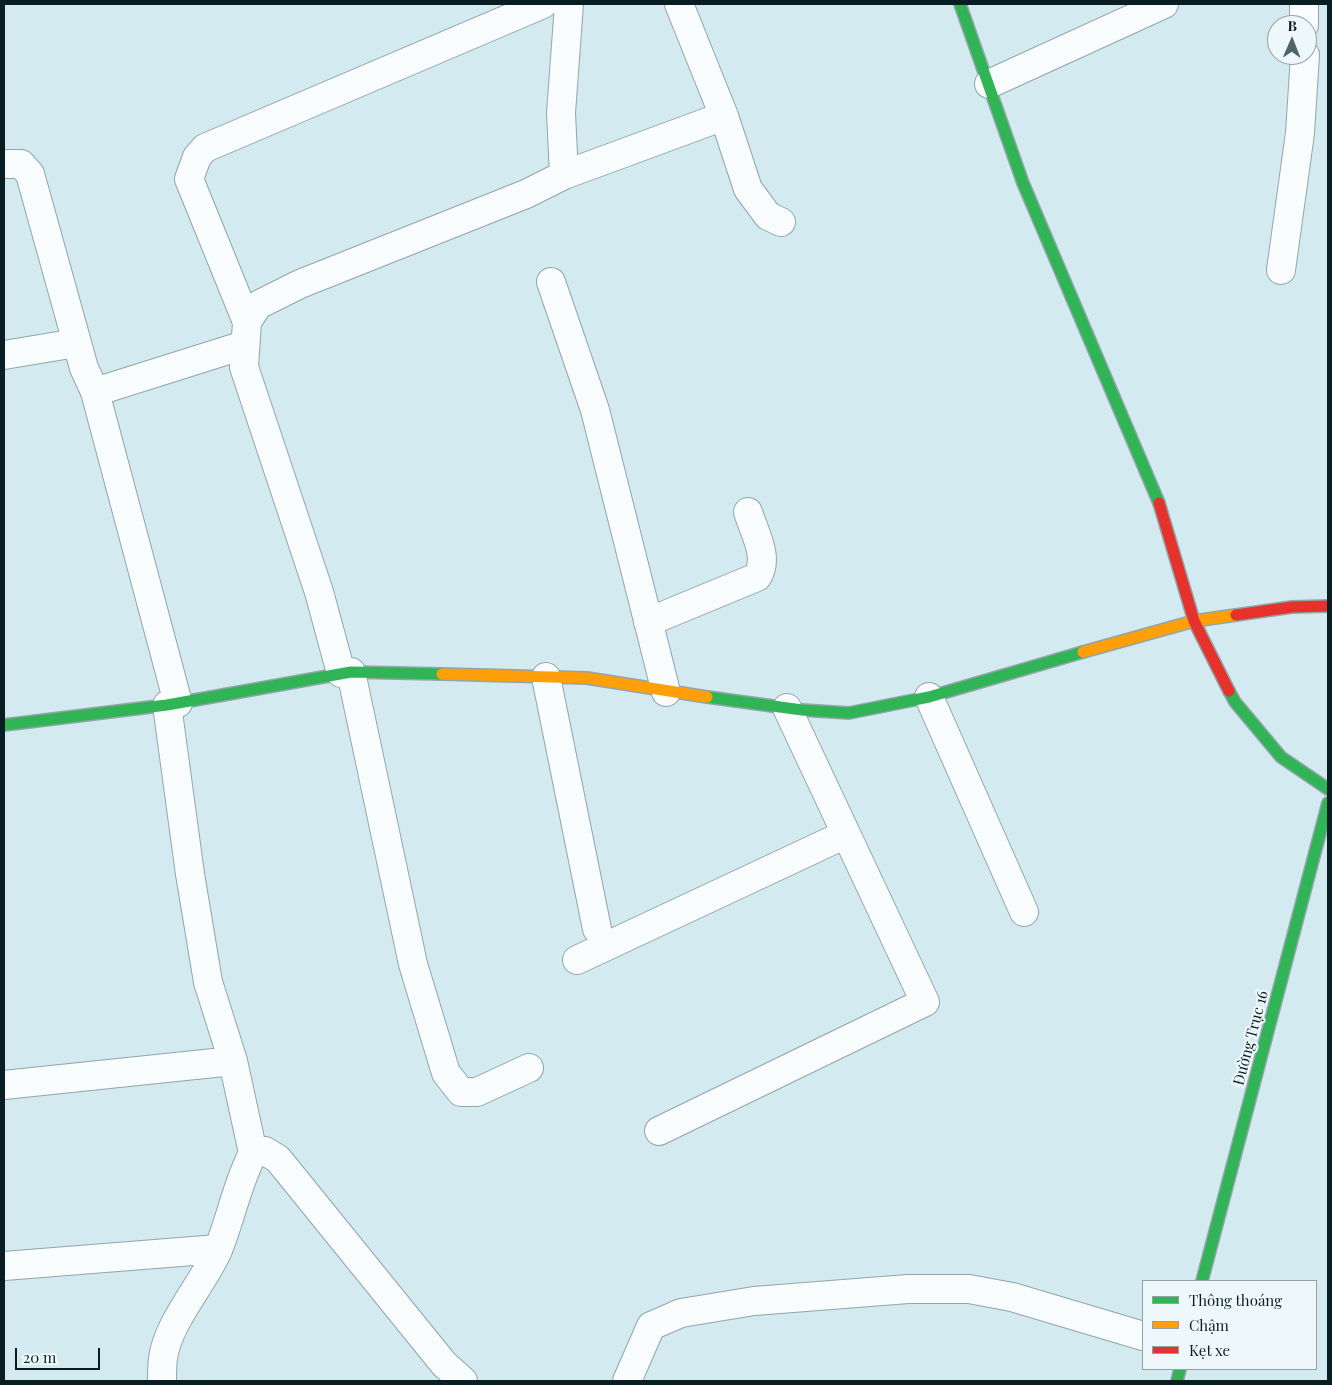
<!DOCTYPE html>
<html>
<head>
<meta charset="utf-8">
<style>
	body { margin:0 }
	#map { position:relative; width:1332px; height:1385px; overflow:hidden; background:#d3eaf0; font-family:"Playfair Display",serif }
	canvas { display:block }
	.frame { position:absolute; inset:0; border:5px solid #091e23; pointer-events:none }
	.legend { position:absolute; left:1142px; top:1280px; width:175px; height:90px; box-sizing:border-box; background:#eef8fa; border:1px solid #92a1a4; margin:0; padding:6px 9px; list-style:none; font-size:15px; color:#091e23 }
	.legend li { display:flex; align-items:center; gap:10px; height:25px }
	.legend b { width:25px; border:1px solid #92a1a4 }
	.north { position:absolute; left:1267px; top:15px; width:50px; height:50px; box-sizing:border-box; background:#eef8fa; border:1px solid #92a1a4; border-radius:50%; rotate:1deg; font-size:14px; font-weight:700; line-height:20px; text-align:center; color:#091e23 }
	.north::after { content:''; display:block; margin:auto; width:18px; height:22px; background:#50656b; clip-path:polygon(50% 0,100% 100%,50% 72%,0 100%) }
	.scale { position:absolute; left:15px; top:1348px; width:85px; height:22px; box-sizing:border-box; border:2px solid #091e23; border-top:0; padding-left:6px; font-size:15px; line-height:18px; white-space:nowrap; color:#091e23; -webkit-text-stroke:4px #eef8fa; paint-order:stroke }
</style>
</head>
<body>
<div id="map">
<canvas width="1332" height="1385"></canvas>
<div class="frame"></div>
<ul class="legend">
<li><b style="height:6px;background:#30b455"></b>Thông thoáng</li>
<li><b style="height:6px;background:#ff9f0a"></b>Chậm</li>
<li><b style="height:6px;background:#e5322d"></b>Kẹt xe</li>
</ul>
<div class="north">B</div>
<div class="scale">20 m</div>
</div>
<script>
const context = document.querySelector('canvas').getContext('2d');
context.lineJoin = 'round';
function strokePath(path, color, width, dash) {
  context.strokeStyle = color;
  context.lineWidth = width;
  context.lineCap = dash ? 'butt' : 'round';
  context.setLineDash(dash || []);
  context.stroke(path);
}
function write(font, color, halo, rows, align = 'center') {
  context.font = font + ' "Playfair Display",serif';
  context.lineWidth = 4.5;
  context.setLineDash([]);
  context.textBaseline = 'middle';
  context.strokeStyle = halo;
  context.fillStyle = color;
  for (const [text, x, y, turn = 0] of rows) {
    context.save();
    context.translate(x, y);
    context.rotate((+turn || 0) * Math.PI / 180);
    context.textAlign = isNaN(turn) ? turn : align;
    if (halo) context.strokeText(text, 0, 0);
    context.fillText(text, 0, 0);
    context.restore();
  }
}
const street = new Path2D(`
	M1304,4V25
	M989,84L1164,4
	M724,116L748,189L768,216L781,222
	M4,164H21L30,174L84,368L95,392L178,703
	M564,175L561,113L569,4
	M1281,270L1300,133L1305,55
	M551,282L595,410L666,692
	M247,322L189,179L197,157L205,148L543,4
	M4,355L76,343
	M95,392L244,345
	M648,622L757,577C770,558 754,532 748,512
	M351,672L413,964L446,1073L461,1092H477L529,1068
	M341,673L319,592L244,367L247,322L258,305L300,284L526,194L564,175L724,116L679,4
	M546,677L597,929
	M929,697L1024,912
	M167,705L190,874L208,982L233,1061L253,1153
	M577,960L846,834
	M4,1085L233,1061
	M659,1131L925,1002L787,708
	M4,1266L218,1249
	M162,1381C162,1374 162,1366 163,1358C168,1322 203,1284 218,1250C231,1218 237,1184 253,1153L265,1151L278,1159L444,1364L463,1381
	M627,1381L651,1326L681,1313L754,1301L908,1289H969L1012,1297L1143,1336`);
const fast = new Path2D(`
	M960,4L1023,183L1159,503
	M1229,691L1235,702L1281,757L1328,789
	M707,697L802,710L849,713L929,697L1083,652
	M4,725L167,705L351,672L442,674
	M1202,1281L1328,803
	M1177,1381L1180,1369`);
const slow = new Path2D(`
	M1083,652L1194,621L1236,615
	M442,674L587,678L707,697`);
const jam = new Path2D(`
	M1159,503L1194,621L1229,691
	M1236,615L1292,607L1328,606`);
const streetNames = [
	["Đường Trục 16",1251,1038,-75]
];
strokePath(street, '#91a5aa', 30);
strokePath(fast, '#91a5aa', 14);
strokePath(slow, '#91a5aa', 14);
strokePath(jam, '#91a5aa', 14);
strokePath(street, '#f8fcfd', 28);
strokePath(fast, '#30b455', 11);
strokePath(slow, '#ff9f0a', 11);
strokePath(jam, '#e5322d', 11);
write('15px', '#091e23', '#eef8fa', streetNames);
</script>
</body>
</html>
